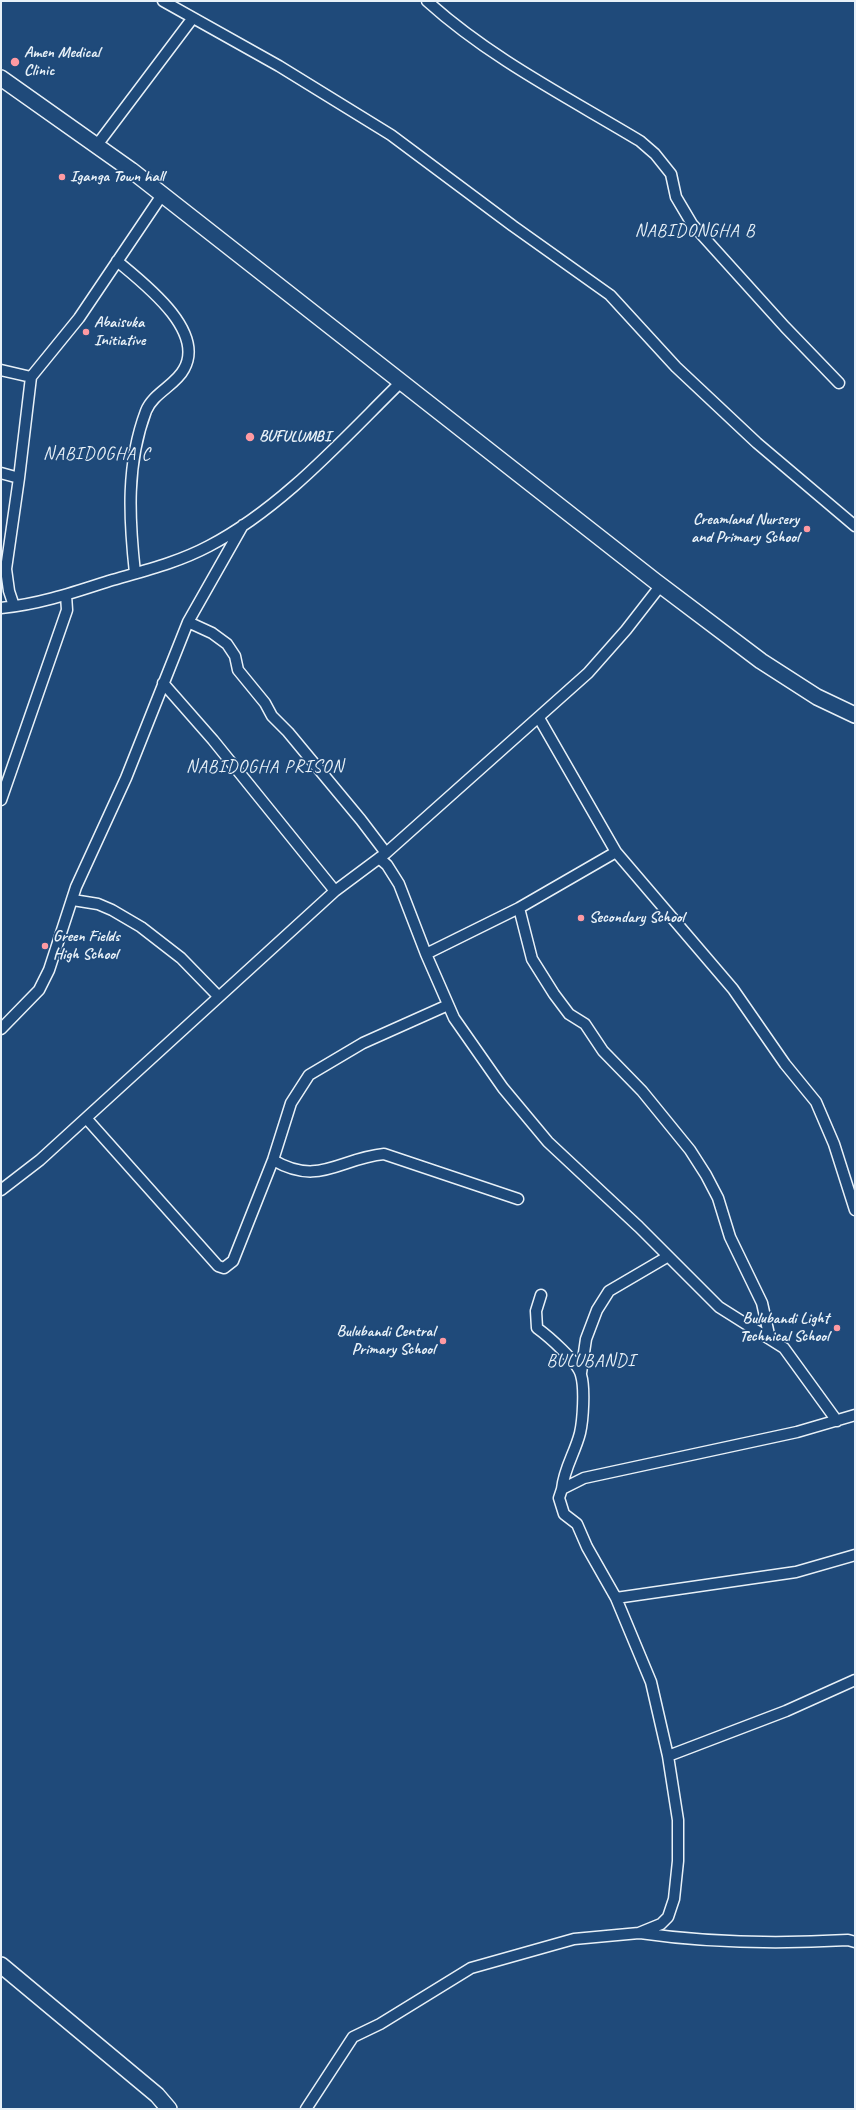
<!DOCTYPE html>
<html>
<head>
<meta charset="utf-8">
<style>
	body { margin:0 }
	#map { position:relative; width:856px; height:2110px; overflow:hidden; background:#1f4a7a; font-family:Caveat,sans-serif }
	canvas { display:block }
	.frame { position:absolute; inset:0; border:2px solid #e8f1f8; pointer-events:none }
</style>
</head>
<body>
<div id="map">
<canvas width="856" height="2110"></canvas>
<div class="frame"></div>
</div>
<script>
const context = document.querySelector('canvas').getContext('2d');
context.lineJoin = 'round';
function strokePath(path, color, width, dash) {
  context.strokeStyle = color;
  context.lineWidth = width;
  context.lineCap = dash ? 'butt' : 'round';
  context.setLineDash(dash || []);
  context.stroke(path);
}
function write(font, color, halo, rows, align = 'center') {
  context.font = font + ' Caveat,sans-serif';
  context.lineWidth = 3.5;
  context.setLineDash([]);
  context.textBaseline = 'middle';
  context.strokeStyle = halo;
  context.fillStyle = color;
  for (const [text, x, y, turn = 0] of rows) {
    context.save();
    context.translate(x, y);
    context.rotate((+turn || 0) * Math.PI / 180);
    context.textAlign = isNaN(turn) ? turn : align;
    if (halo) context.strokeText(text, 0, 0);
    context.fillText(text, 0, 0);
    context.restore();
  }
}
const street = new Path2D(`
	M163,1L279,66L391,135L513,226L610,295L676,367L757,443L855,526
	M427,1C490,58 567,97 640,141L655,154L671,174L676,197L692,224L785,327L839,383
	M97,145L192,19
	M117,261C142,282 206,330 184,369C176,385 153,393 146,411C126,464 129,518 135,573
	M1,370L31,377
	M1,473L19,478
	M14,606L9,591L6,569L19,478L31,377L79,318L162,195
	M1,608C40,604 72,593 109,581C143,571 177,563 209,546C282,508 342,440 401,382
	M188,622L212,633L227,644L235,656L238,670L265,703L272,716L288,732L361,820L386,853
	M163,683L213,740L335,891
	M539,718L616,852L733,989L785,1064L816,1102L834,1144L855,1210
	M1,800L67,610L66,595
	M379,858L387,865L399,884L426,954L454,1018L503,1088L548,1142L639,1227L719,1307L784,1348L837,1421
	M73,900L98,904L112,910L141,927L181,958L218,996
	M519,908L532,959L554,994L569,1014L585,1024L603,1051L642,1091L690,1150L706,1175L718,1198L730,1237L762,1303L770,1339
	M426,954L519,908L616,852
	M1,1029L39,990L49,970L76,887L126,778L188,622L243,525
	M86,1118L218,1266L224,1268L233,1261L273,1160L291,1103L309,1075L363,1043L448,1005
	M273,1160C319,1187 340,1158 384,1154L518,1199
	M1,1190L40,1160L335,891L386,853L588,673L626,630L661,585
	M541,1295L536,1311L537,1328C548,1336 578,1362 581,1375C585,1388 583,1420 580,1433C575,1453 564,1468 562,1489
	M581,1373L586,1339L597,1310L609,1291L667,1257
	M616,1598L796,1572L855,1555
	M668,1756L786,1711L855,1680
	M640,1933C709,1943 778,1944 848,1940L855,1942
	M306,2109L353,2037L380,2024L471,1968L574,1939L639,1933L661,1924L668,1917L674,1899L678,1861V1820L668,1756L651,1682L616,1598L587,1547L577,1524L564,1514L559,1498L562,1489L584,1478L797,1432L855,1415`);
const secondary = new Path2D(`
	M1,78L131,170L655,581L761,661L817,697L855,715
	M1,1965L157,2095L169,2109`);
const markers = [
	[15,62,5,"#ff9aa2"],
	[62,177,4,"#ff9aa2"],
	[86,332,4,"#ff9aa2"],
	[250,437,5,"#ff9aa2"],
	[807,529,4,"#ff9aa2"],
	[581,918,4,"#ff9aa2"],
	[45,946,4,"#ff9aa2"],
	[837,1328,4,"#ff9aa2"],
	[443,1341,4,"#ff9aa2"]
];
const poiNames = [
	["Amen Medical",24,53],
	["Clinic",24,71],
	["Iganga Town hall",70,177],
	["Abaisuka",94,323],
	["Initiative",94,341],
	["BUFULUMBI",259,437],
	["Creamland Nursery",799,520,"right"],
	["and Primary School",799,538,"right"],
	["Secondary School",589,918],
	["Green Fields",53,937],
	["High School",53,955],
	["Bulubandi Light",829,1319,"right"],
	["Technical School",829,1337,"right"],
	["Bulubandi Central",435,1332,"right"],
	["Primary School",435,1350,"right"]
];
const quarterNames = [
	["NABIDONGHA B",695,231],
	["NABIDOGHA C",97,454],
	["NABIDOGHA PRISON",265,767],
	["BULUBANDI",591,1361]
];
strokePath(street, '#e8f1f8', 13);
strokePath(secondary, '#e8f1f8', 18);
strokePath(street, '#1f4a7a', 10);
strokePath(secondary, '#1f4a7a', 15);
for (const [x, y, r, color] of markers) {
  const dot = new Path2D();
  dot.arc(x, y, r, 0, 2 * Math.PI);
  context.fillStyle = color;
  context.fill(dot);
  strokePath(dot, '#1f4a7a', 1.5);
}
write('bold 16px', '#e8f1f8', '#1f4a7a', poiNames, 'left');
context.letterSpacing = '1px';
write('18px', '#e8f1f8', '#1f4a7a', quarterNames);
context.letterSpacing = '0px';
</script>
</body>
</html>
